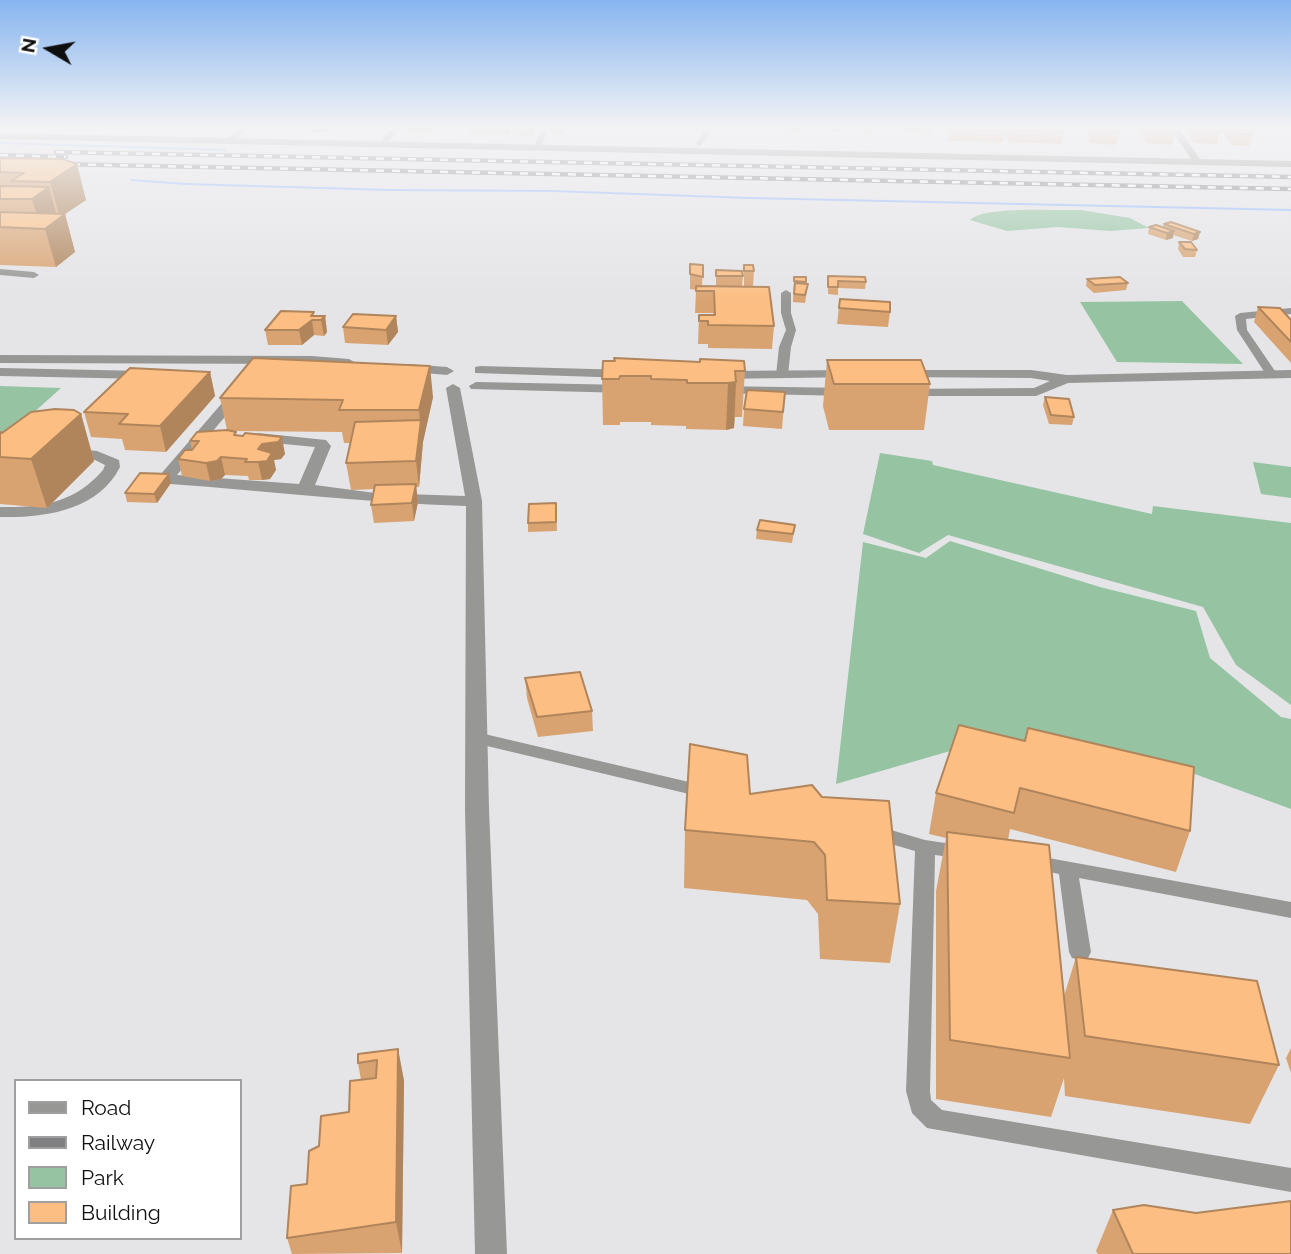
<!DOCTYPE html>
<html>
<head>
<meta charset="utf-8">
<style>
	body { margin:0 }
	#map { position:relative; width:1291px; height:1254px; overflow:hidden; background:#e5e5e8; font-family:Raleway,sans-serif }
	canvas { display:block }
	.legend { position:absolute; left:14px; top:1079px; width:228px; height:161px; box-sizing:border-box; background:#fff; border:2px solid #9f9f9f; margin:0; padding:9px 12px; list-style:none; font-size:21px; color:#0f0f10 }
	.legend li { display:flex; align-items:center; gap:14px; height:35px }
	.legend b { width:35px; border:2px solid #9f9f9f }
	.north { position:absolute; left:14px; top:14px; width:70px; height:70px; -webkit-text-stroke:5px #fff; paint-order:stroke; rotate:280deg; font-size:19px; font-weight:700; line-height:28px; text-align:center; color:#0f0f10 }
	.north::after { content:''; display:block; margin:auto; width:24px; height:32px; background:#0f0f10; clip-path:polygon(50% 0,100% 100%,50% 72%,0 100%) }
</style>
</head>
<body>
<div id="map">
<canvas width="1291" height="1254"></canvas>
<ul class="legend">
<li><b style="height:9px;background:#979795"></b>Road</li>
<li><b style="height:9px;background:#808082"></b>Railway</li>
<li><b style="height:19px;background:#96c4a3"></b>Park</li>
<li><b style="height:19px;background:#fcbe83"></b>Building</li>
</ul>
<div class="north">N</div>
</div>
<script>
const context = document.querySelector('canvas').getContext('2d');
context.lineJoin = 'round';
function paint(path, color) {
  context.fillStyle = color;
  context.fill(path, 'evenodd');
}
function strokePath(path, color, width, dash) {
  context.strokeStyle = color;
  context.lineWidth = width;
  context.lineCap = dash ? 'butt' : 'round';
  context.setLineDash(dash || []);
  context.stroke(path);
}
const green = new Path2D(`
	M1081,210L1130,218L1149,228L1110,231L1058,227L1007,231L970,220C984,205 1058,211 1081,210Z
	M1182,301L1243,364L1117,362L1080,302Z
	M0,386L61,388L0,443Z
	M880,453L932,461L933,465L1152,514L1153,506L1291,523V705L1236,665L1203,607L948,535L919,553L863,534Z
	M1253,462L1291,467V498L1261,494Z
	M950,541L1100,587L1196,611L1210,658L1281,717L1291,719V809L1170,765L971,745L836,784L863,542L926,558Z`);
const stream = new Path2D(`
	M0,142L225,149L227,150L225,151L0,144Z
	M130,179L186,183L391,189L553,190L749,197L1291,209V211L749,199L553,192L391,191L186,185L132,181L130,180Z`);
const service = new Path2D(`
	M683,127H697L712,131L700,146L696,144L703,132Z
	M0,269L34,272L39,275L34,278L0,275Z
	M786,290L791,293V313L796,330L791,347L788,375L782,378L776,375L779,347L786,330L781,313V293Z
	M1291,308V314L1246,319L1247,330L1277,374L1267,376L1237,330L1235,316L1240,313Z
	M476,732L706,786L713,787L715,792L713,797L706,798L470,742L467,738L470,734Z
	M874,825L925,840L972,847L975,852L972,857L965,859L935,855L930,1091L931,1100L942,1110L1291,1168V1192L927,1128L912,1113L906,1091L915,851L867,837L864,832L867,827Z
	M1032,855L1291,902V918L1079,878L1091,952L1088,958L1080,960L1072,958L1069,952L1059,874L1025,867L1022,862L1025,857Z`);
const minor = new Path2D(`
	M240,127H249L231,144H225V140Z
	M393,127H401L390,141H384L382,139Z
	M542,127H550L539,150H533Z
	M1170,127H1178L1202,162L1200,164H1194Z
	M0,355L312,356L349,359L356,363L349,367L312,364L0,363Z
	M407,364L447,367L454,371L447,375L402,371L400,368Z
	M480,366L629,370L636,374L629,378L475,373V367Z
	M0,368L146,371L153,375L146,379L0,376Z
	M853,370L860,374L858,377L718,379L711,375L718,371Z
	M900,370H1031L1067,375L1291,370V378L1068,383L1036,396H903L898,395L896,392L898,389L1034,388L1050,381L1031,378L895,377L893,374Z
	M476,382L628,385L635,389L628,393L471,389L469,386Z
	M453,384L460,388L482,501L489,809L507,1254H475L465,809L466,506C367,503 269,491 170,484L164,482L160,475L235,388L240,387L247,391L212,432L219,434L222,437L219,440L205,441L177,475L299,484L315,447L253,441L250,438L258,433L326,440L331,446L315,485L375,493L465,496L446,388Z
	M717,386L848,388L855,392L848,396L712,393L710,390Z
	M67,448L97,451L119,460L120,467C98,511 44,518 0,517V507C40,508 75,503 103,470L105,465L95,460L61,456L59,453Z`);
const tertiary = new Path2D(`
	M0,133L1291,161V167L0,139Z`);
const rail = new Path2D(`
	M56,152L1291,177
	M0,155L66,157
	M56,164L1291,189`);
const wall = new Path2D(`
	M308,127H354L314,133L308,129Z
	M403,127H438L434,132H404Z
	M468,127H512L507,135L469,134Z
	M513,127H537L532,136L513,135Z
	M567,127L562,134H550V128Z
	M699,127H746L745,129Z
	M757,127H803L802,132L757,131Z
	M822,127H842V130L837,132L822,131Z
	M860,127H873L872,133L860,132Z
	M890,127H934L933,133L891,131Z
	M945,127H1003L1005,131L1003,142L949,141Z
	M1004,127H1061L1064,132L1061,144L1009,142L1005,133Z
	M1087,127H1118L1119,133L1116,145L1089,143Z
	M1137,127H1171L1174,133L1172,145L1146,143Z
	M1187,127H1216L1220,132L1217,144L1194,143L1186,130Z
	M1222,127H1279L1278,131L1249,130L1253,134L1249,146L1232,145L1221,131Z
	M0,158L86,200L65,214L75,252L56,267L0,265Z
	M1164,224L1200,232L1198,239L1192,241L1173,235V238L1166,240L1148,234L1149,227H1163Z
	M1179,242L1197,250L1195,257H1183L1178,249Z
	M690,264L703,265L702,286H716V270L743,276L742,286L774,326L772,349L708,348V344H698L699,315H713V313H695L696,290L690,289Z
	M744,265L754,271L753,286H744Z
	M828,276L866,282L865,289L838,288V295L828,294Z
	M794,277H806V284H808L805,303L793,302Z
	M1087,279L1128,283L1126,290L1094,293L1086,286Z
	M840,299L890,312L888,327L837,324Z
	M1258,307L1291,320V363L1254,322Z
	M314,312V316H325L327,332L324,336L314,335L302,345H268L265,330Z
	M396,316L398,332L388,345L345,343L343,327Z
	M614,358L745,371L742,417H735L734,428L726,430L686,429V426L651,425V422H620V425H603L602,379L614,361Z
	M827,360L930,384L924,430H829L823,406Z
	M210,372L215,396L166,452L125,450L122,439L91,437L84,412Z
	M785,392L782,429L743,426L744,409Z
	M433,397L423,442L419,487H416L418,502L414,521L374,523L371,505L375,489L351,490L346,463L351,443H344L342,432L232,431L237,435L285,454L281,459L274,460L276,470L270,479L262,480H249L248,476L225,475L221,479L210,481L182,476L178,459L192,450L190,441L227,430L220,398Z
	M1045,397L1074,417L1072,425L1049,424L1043,405Z
	M81,414L94,461L47,508L0,504V432Z
	M171,483L157,503L127,502L125,493Z
	M556,503L557,531L528,532V523Z
	M795,525L792,543L756,539L757,530Z
	M525,678L592,711L593,731L538,737L527,698Z
	M1025,741L1190,831L1176,872L1010,829L1008,840L1064,996L1076,957L1279,1065L1250,1124L1065,1096L1064,1078L1051,1117L936,1099V891L946,838L929,834L936,793Z
	M750,794L900,904L890,963L820,959L818,914L807,900L684,888L685,830Z
	M1291,1048V1073L1286,1058Z
	M398,1049L404,1081L402,1253L292,1254L287,1238L319,1146L349,1112L361,1080L358,1063Z
	M1113,1210L1196,1213L1291,1254H1098L1096,1251Z`);
const shadedWall = new Path2D(`
	M314,127H354L314,133Z
	M506,127H512L507,135Z
	M531,127H537L532,136Z
	M563,127H567L562,134V128Z
	M837,127H842V130L837,132Z
	M77,164L86,200L65,214L75,252L56,267L45,229L41,228L32,199L49,187L58,220L60,218L50,182Z
	M1174,231L1173,238L1166,240L1167,233Z
	M1200,232L1198,239L1192,241L1194,234Z
	M325,316L327,332L324,336L321,320Z
	M396,316L398,332L388,345L386,330Z
	M312,320L314,335L302,345L299,330Z
	M430,366L433,397L423,442L419,487L416,461L420,422L419,410Z
	M210,372L215,396L166,452L160,426Z
	M736,382L734,428L726,430L728,383Z
	M81,414L94,461L47,508L31,459Z
	M282,437L285,454L281,459L274,460L276,470L270,479L262,480L258,462V449L262,444Z
	M221,457L225,475L221,479L210,481L206,463Z
	M169,474L171,483L157,503L154,494Z
	M416,484L418,502L414,521L412,503Z
	M398,1049L404,1081L402,1253L396,1222Z`);
const building = new Path2D(`
	M551,127H563L562,128H550Z
	M950,127H1003L1005,131L950,129Z
	M1009,127H1061L1064,132L1011,130Z
	M1090,127H1118L1119,133L1091,131Z
	M1146,127H1171L1174,133L1149,132Z
	M1194,127H1216L1220,132L1197,131Z
	M1230,127H1246L1253,134H1235Z
	M0,158L62,159L77,164L50,182L11,181L24,173L0,172Z
	M0,186L49,187L32,199H0Z
	M0,212L65,214L45,229L0,227Z
	M1171,222L1200,232L1194,234L1164,224Z
	M1156,225L1174,231L1167,233L1149,227Z
	M1179,242H1191L1197,250L1185,249Z
	M690,264L703,265V277L690,274Z
	M744,265H753L754,271H744Z
	M716,270L742,271L743,276H716Z
	M828,276L865,277L866,282L838,281V287H828Z
	M794,277H806V282L794,281Z
	M1120,277L1128,283L1095,285L1087,279Z
	M795,283L808,284L805,295L794,294Z
	M696,286L769,287L774,326L708,325V321H699V315H715L714,291H696Z
	M840,299L890,302V312L839,308Z
	M1258,307L1280,308L1291,320V342Z
	M281,311L314,312L311,316H325L321,320H312L299,330H265Z
	M353,314L396,316L386,330L343,327Z
	M253,358L430,366L419,410H339L343,400L220,398Z
	M614,358L700,362V359L744,361L745,371H735L736,382L728,383H687V380L651,379V376H620L619,379H602L603,361H615Z
	M827,360H921L930,384H834Z
	M130,368L210,372L160,426L119,424L128,414L84,412Z
	M747,390L785,392L783,412L744,409Z
	M1045,397L1069,399L1074,417L1051,415Z
	M55,409L74,410L81,414L31,459L0,457V432L2,433L31,412Z
	M421,420L416,461L346,463L355,422Z
	M227,430L236,432L234,435L243,436L245,433L282,437L278,442L262,444L258,449L272,453L267,461L258,462H245L247,459L221,457L217,461L206,463L178,459L185,450H192L199,441H190L197,432Z
	M140,473L169,474L154,494L125,493Z
	M416,484L412,503L371,505L375,485Z
	M556,503V522L528,523L529,504Z
	M760,520L795,525L793,534L757,530Z
	M580,672L592,711L537,717L525,678Z
	M959,725L1025,741L1028,728L1194,767L1190,831L1020,788L1014,813L936,793Z
	M690,744L747,755L750,794L812,785L822,797L889,801L900,904L827,900L825,855L814,842L685,830Z
	M947,832L1049,845L1070,1058L950,1040Z
	M1076,957L1257,981L1279,1065L1085,1036Z
	M398,1049L396,1222L287,1238L291,1186L307,1184L309,1151L319,1146L321,1116L349,1112L350,1081L376,1078L377,1060L358,1063V1054Z
	M1291,1201V1254H1133L1113,1210L1144,1205L1196,1213Z`);
paint(green, '#96c4a3');
paint(stream, '#96b7fb');
paint(service, '#979795');
paint(minor, '#979795');
paint(tertiary, '#979795');
strokePath(rail, '#808082', 4.5);
strokePath(rail, '#fff', 2.5, [8]);
paint(wall, '#d9a371');
paint(shadedWall, '#b0855c');
paint(building, '#fcbe83');
strokePath(building, '#b0855c', 2);
const sky = context.createLinearGradient(0, 0, 0, 302);
sky.addColorStop(0, '#87b5f0');
sky.addColorStop(0.42, '#f3f3f5');
sky.addColorStop(1, '#f3f3f500');
context.fillStyle = sky;
context.fillRect(0, 0, 1291, 302);
</script>
</body>
</html>
